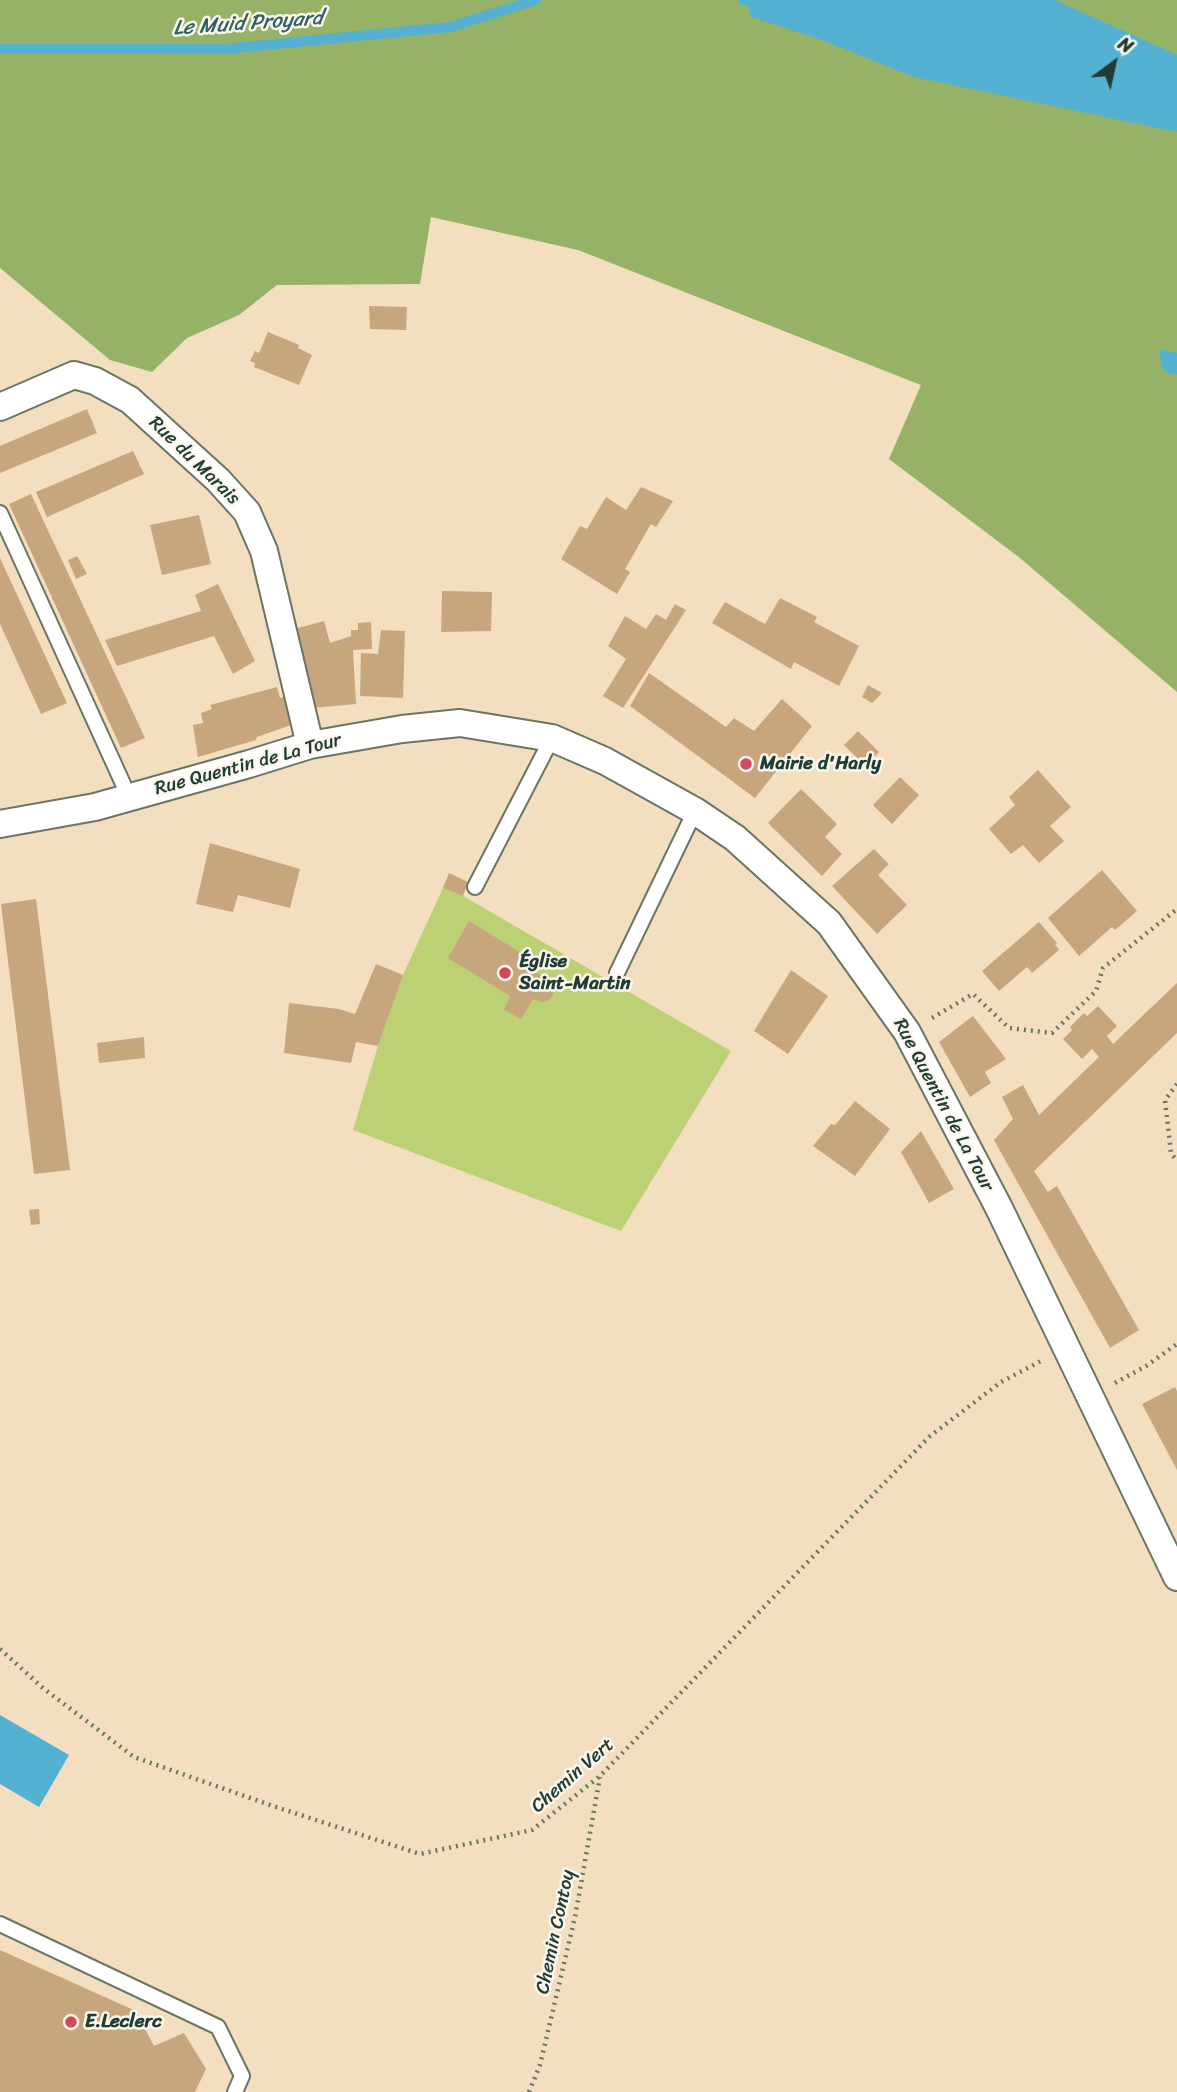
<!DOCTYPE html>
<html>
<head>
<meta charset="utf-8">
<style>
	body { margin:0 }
	#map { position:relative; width:1177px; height:2092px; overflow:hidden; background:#f3dec0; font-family:Sriracha,sans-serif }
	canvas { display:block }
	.north { position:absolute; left:1079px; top:28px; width:70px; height:70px; -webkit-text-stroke:5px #fbf7ec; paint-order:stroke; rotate:33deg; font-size:19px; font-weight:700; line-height:28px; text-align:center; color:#1f3d34 }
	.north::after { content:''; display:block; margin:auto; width:24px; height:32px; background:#1f3d34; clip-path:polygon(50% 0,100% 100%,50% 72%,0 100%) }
</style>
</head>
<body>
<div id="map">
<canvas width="1177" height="2092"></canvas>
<div class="north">N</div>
</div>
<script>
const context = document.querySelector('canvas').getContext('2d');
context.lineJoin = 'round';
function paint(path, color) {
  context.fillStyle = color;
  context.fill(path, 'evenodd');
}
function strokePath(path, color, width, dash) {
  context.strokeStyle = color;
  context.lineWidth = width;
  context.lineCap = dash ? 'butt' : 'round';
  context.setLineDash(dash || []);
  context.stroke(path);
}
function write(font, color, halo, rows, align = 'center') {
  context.font = font + ' Sriracha,sans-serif';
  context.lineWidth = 5;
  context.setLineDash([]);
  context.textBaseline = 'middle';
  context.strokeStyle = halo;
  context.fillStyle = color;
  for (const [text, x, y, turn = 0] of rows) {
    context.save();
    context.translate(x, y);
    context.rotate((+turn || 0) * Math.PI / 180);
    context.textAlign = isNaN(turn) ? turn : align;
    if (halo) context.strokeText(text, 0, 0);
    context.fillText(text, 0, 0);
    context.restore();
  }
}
const green = new Path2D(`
	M443,888L463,896L731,1051L621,1231L353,1130L378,1046L402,977Z`);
const forest = new Path2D(`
	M0,0H1177V692L1020,558L889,459L921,385L578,250L431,217L420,284L277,285L239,315L187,338L152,372L110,360L0,268Z`);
const water = new Path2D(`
	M751,0H1055L1177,55V132L914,77L822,40L749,16Z
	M1159,349L1177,353V375L1163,371Z
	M0,1715L69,1755L39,1807L0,1784Z`);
const stream = new Path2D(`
	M743,0L751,2L756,0
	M0,49H225L450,27L536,0`);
const building = new Path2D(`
	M369,306L407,307L406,330L370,329Z
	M268,332L299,345L298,348L312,355L299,385L254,367L255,363L250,361L255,351L259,353Z
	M87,409L97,433L0,473V446Z
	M133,451L144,474L47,517L36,492Z
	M641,487L673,501L656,527L651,524L625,569L630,572L617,594L561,559L580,526L587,529L606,497L626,510Z
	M31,494L145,738L121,748L9,504Z
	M199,515L211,564L162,575L150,525Z
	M77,556L87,574L76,579L68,560Z
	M0,558L67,703L41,714L0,624Z
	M218,584L255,661L233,674L214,636L117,666L105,640L201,611L195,595Z
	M442,591L492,592L491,631L441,632Z
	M780,598L817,617L814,622L859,646L839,686L794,662L791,669L712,623L725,602L765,624Z
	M675,604L686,610L623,708L603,696L626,659L608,646L625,616L646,629L656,614L666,620Z
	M324,621L330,643L351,636V630H358V623L371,622L372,649L353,650L356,704L312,708L294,629Z
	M381,630L405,631L403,698L360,696L361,653L378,654Z
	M649,673L726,727L734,718L754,731L782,699L812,726L755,798L630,706Z
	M868,685L882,693L872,703L862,697Z
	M277,687L280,698L289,695L296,716L291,725L257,737L256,740L198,757L193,725L203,723L201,713L212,709L210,705Z
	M858,731L879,752L866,767L844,745Z
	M1038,770L1071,807L1050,826L1064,841L1039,863L1023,845L1011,854L989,829L1015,805L1009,797Z
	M900,777L919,795L892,824L873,805Z
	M801,789L837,824L825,837L842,854L822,876L768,823Z
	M210,843L300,869L290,908L238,895L233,912L196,904Z
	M874,849L889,864L878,875L907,905L877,934L832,886Z
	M1102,870L1137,911L1115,930L1112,927L1079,956L1048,918Z
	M449,873L468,882L463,896L443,888Z
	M36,899L70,1170L34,1174L1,904Z
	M469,921L531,959L528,966L554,985L553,995L549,1000L542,1002L533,999L521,1019L504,1010L510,996L448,958Z
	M1039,922L1057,943L1055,944L1059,950L1032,973L1027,967L999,991L982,971Z
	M376,964L403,975L378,1046L356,1042L351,1063L284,1053L289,1003L339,1009L355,1014Z
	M791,970L828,996L788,1054L754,1031Z
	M1177,983V1033L1034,1171L1048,1192L1057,1186L1139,1330L1110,1348L994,1140L1013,1119L1002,1097L1023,1085L1039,1115L1099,1057L1092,1049L1082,1059L1063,1039L1072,1030L1070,1027L1084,1013L1087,1016L1098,1006L1117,1026L1107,1036L1113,1044Z
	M973,1016L1006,1059L985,1072L991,1083L970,1097L939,1042Z
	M144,1037L145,1058L99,1063L97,1043Z
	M855,1101L890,1129L855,1176L813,1146L831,1124L835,1125Z
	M921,1131L954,1189L929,1203L901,1152Z
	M39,1209L40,1224L31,1225L29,1210Z
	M1175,1387L1177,1391V1470L1142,1404Z
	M0,1950L136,2011L154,2046L184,2033L206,2069L195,2092H0Z`);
const path = new Path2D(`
	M932,1018L973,994L1009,1028L1052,1033L1096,991L1103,968L1177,909
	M1177,1084L1165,1100L1171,1153L1177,1161
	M1115,1383L1146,1366L1177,1344
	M0,1649L43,1688L134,1757L273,1806L420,1854L532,1830L600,1776L929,1437L1001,1382L1041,1361
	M529,2092L540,2065L575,1917L600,1777`);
const service = new Path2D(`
	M0,513L129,797
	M475,887L552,738
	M617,973L695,811
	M0,1924L218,2027L242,2076L235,2092`);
const minor = new Path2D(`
	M0,407L74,375L95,381L130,400L218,480L247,512L264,551L310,745
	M0,824L95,807L249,764L310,745L402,729L460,723L552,738L605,761L695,811L735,838L829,923L907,1032L999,1208L1177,1577`);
const markers = [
	[746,764,7,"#d1495b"],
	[505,973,7,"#d1495b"],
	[71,2022,7,"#d1495b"]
];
const streetNames = [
	["Rue du Marais",194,461,44],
	["Rue Quentin de La Tour",248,765,-15],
	["Rue Quentin de La Tour",943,1105,62],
	["Chemin Vert",573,1776,-41],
	["Chemin Contoy",556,1932,-78]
];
const poiNames = [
	["Mairie d'Harly",760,764],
	["Église",519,962],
	["Saint-Martin",519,984],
	["E.Leclerc",85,2022]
];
const waterNames = [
	["Le Muid Proyard",248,24,-4]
];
paint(green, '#bcd074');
paint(forest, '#95b266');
paint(water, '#54b1d2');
strokePath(stream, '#54b1d2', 10);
paint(building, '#c7a67e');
strokePath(service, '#697565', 18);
strokePath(minor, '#697565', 30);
strokePath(path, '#697565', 4.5, [2, 5]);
strokePath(service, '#fff', 14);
strokePath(minor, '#fff', 26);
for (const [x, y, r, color] of markers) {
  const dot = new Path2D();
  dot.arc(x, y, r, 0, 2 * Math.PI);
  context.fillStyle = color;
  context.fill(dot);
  strokePath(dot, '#fbf7ec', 2.5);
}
write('19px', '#1f3d34', '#fbf7ec', streetNames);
write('bold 19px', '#1f3d34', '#fbf7ec', poiNames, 'left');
write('italic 21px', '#2f6063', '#fbf7ec', waterNames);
</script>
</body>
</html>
